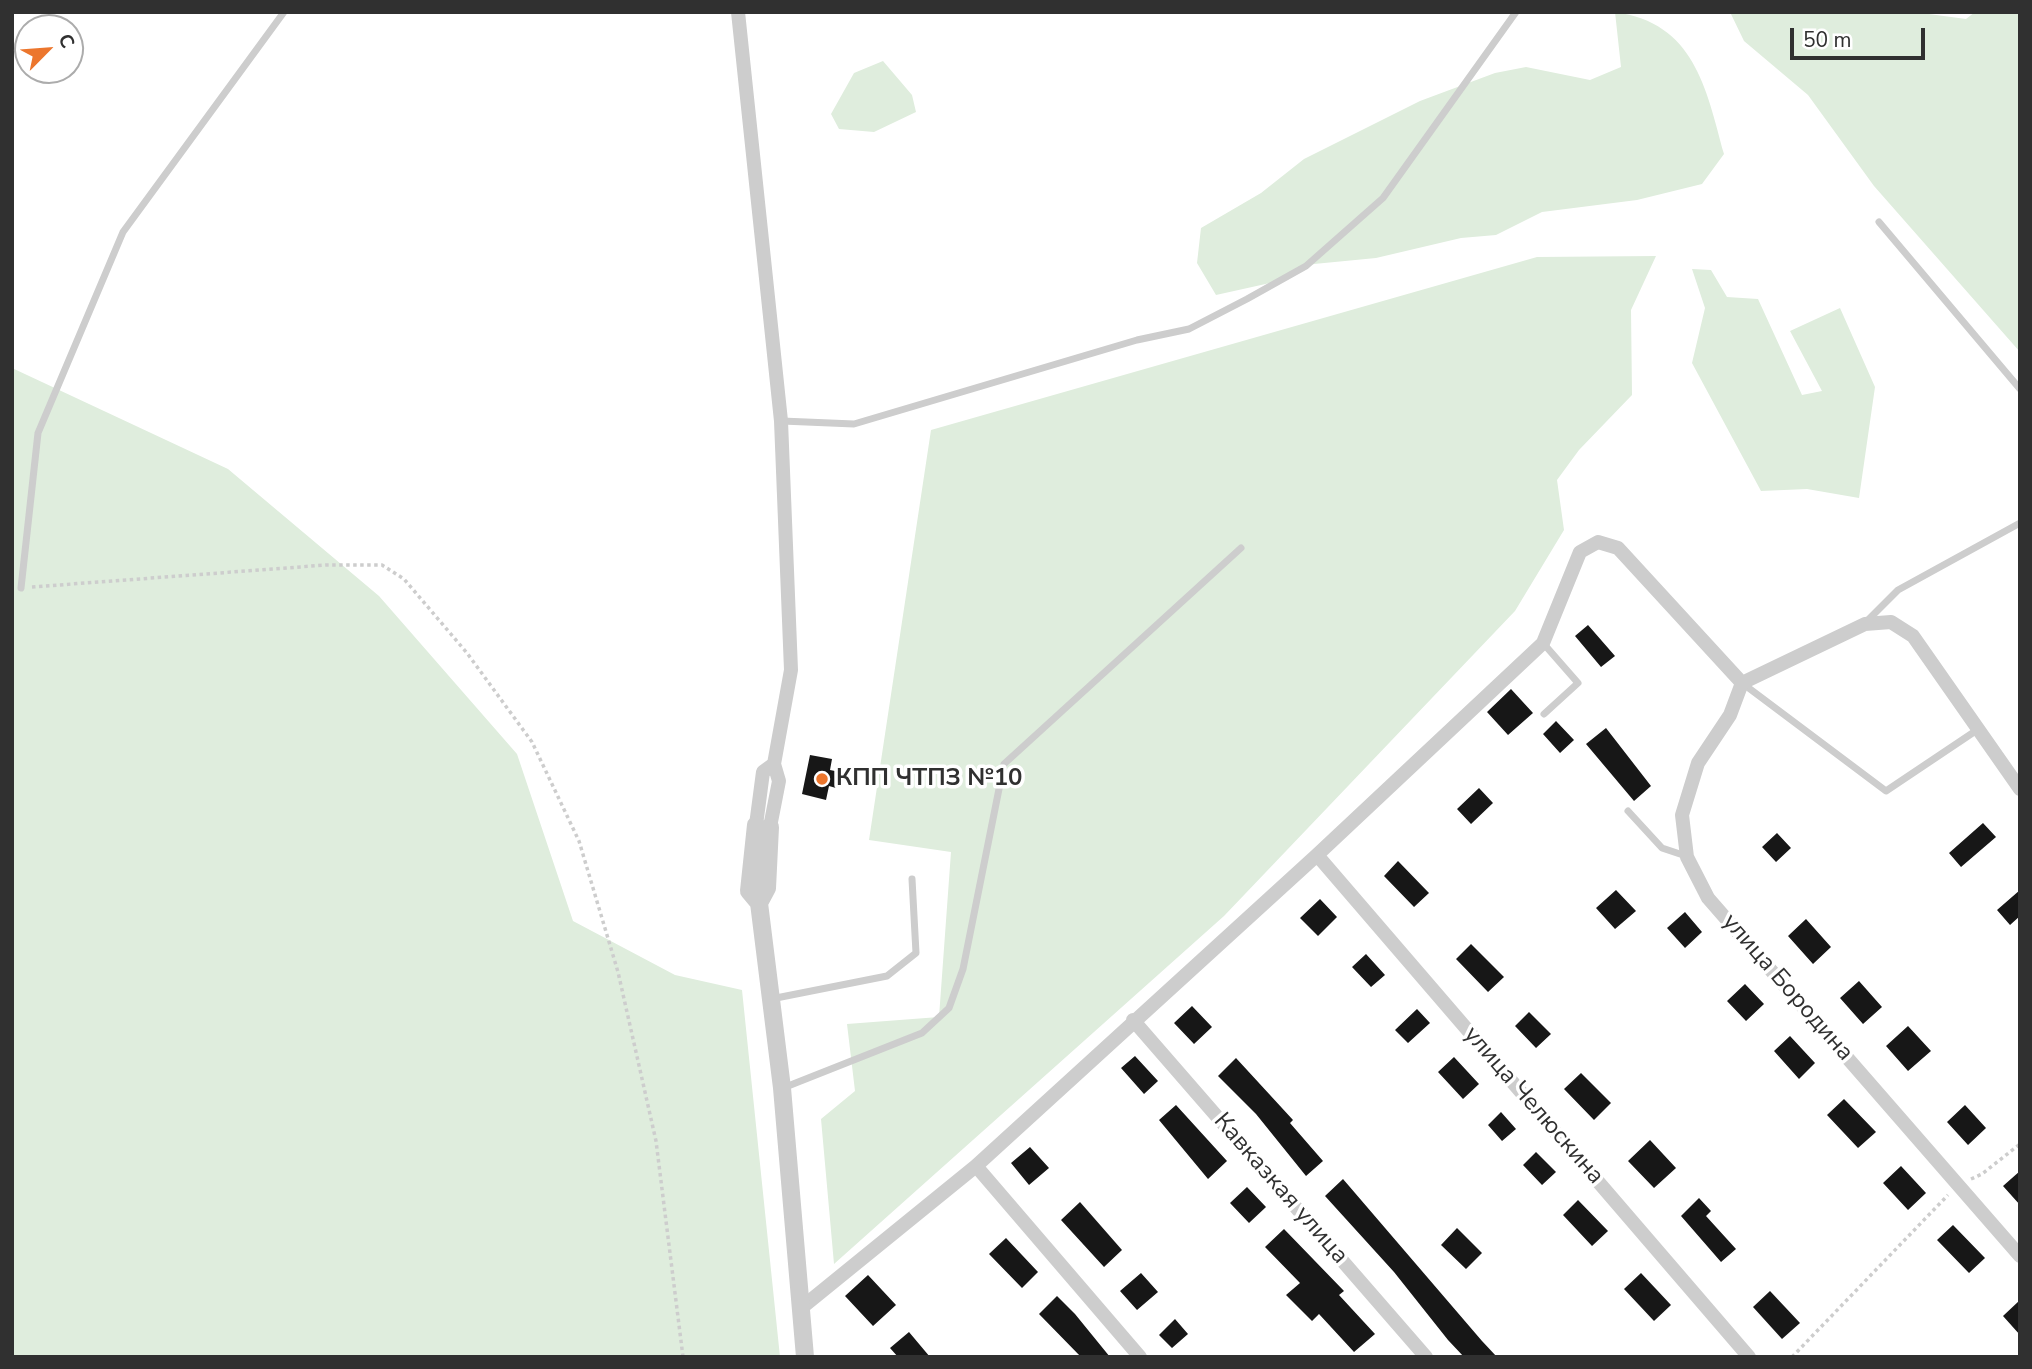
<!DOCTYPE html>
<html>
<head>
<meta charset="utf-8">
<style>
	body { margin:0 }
	#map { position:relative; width:2032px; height:1369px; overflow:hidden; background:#fff; font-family:"Nunito Sans",sans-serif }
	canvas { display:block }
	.frame { position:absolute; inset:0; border:14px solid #303030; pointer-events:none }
	.north { position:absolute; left:14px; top:14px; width:70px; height:70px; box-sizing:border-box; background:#fff; border:2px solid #acacac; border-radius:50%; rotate:65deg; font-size:19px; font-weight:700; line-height:28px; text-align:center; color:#303030 }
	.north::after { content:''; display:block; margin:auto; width:24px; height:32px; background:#ec762d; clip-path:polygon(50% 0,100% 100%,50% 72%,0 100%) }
	.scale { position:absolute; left:1790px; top:28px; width:135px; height:32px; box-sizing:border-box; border:4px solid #303030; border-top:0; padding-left:9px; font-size:21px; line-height:24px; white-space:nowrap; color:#303030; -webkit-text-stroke:5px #fff; paint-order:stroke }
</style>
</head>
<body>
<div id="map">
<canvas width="2032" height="1369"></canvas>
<div class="frame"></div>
<div class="north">С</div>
<div class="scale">50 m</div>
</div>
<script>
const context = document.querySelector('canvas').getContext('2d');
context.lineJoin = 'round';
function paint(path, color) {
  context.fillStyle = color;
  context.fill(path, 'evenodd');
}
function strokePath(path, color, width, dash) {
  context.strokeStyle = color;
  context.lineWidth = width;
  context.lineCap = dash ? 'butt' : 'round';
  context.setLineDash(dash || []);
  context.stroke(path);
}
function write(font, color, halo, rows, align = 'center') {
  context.font = font + ' "Nunito Sans",sans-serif';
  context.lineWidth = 7;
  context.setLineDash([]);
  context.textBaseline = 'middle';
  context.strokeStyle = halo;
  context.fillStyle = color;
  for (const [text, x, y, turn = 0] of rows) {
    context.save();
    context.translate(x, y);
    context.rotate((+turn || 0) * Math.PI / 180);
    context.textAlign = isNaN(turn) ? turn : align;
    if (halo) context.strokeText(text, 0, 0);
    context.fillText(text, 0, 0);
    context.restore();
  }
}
const green = new Path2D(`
	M1615,12C1694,23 1706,87 1724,154L1702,184L1637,200L1542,212L1496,235L1461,238L1376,258L1314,264L1270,283L1216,295L1197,263L1201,228L1261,193L1304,159L1420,101L1495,73L1526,67L1590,80L1621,67Z
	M1730,12H1914L1966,19L1975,12H2020V352L1874,186L1808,95L1744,41Z
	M883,61L912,95L916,112L874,132L839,129L831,114L854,73Z
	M1656,256L1631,310L1632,395L1579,450L1557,480L1564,530L1515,611L1224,916L834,1264L821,1119L855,1091L847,1024L939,1017L951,852L869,840L931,430L1537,257Z
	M1692,269L1711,270L1727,297L1758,299L1802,395L1822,391L1790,331L1840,308L1875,387L1859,498L1807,489L1761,491L1692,363L1705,308Z
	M12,368L228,469L379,596L517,754L573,921L675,975L742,990L780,1357H12Z`);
const building = new Path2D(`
	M1588,625L1615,656L1601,667L1575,636Z
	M1511,689L1533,713L1508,735L1487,712Z
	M1556,721L1574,740L1560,753L1543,734Z
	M1606,728L1651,786L1634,801L1586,744Z
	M810,755L832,759L830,770L840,772L836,788L829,786L826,800L802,794Z
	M1479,788L1493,803L1471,824L1457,809Z
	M1983,823L1996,837L1961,867L1949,853Z
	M1777,833L1791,848L1776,862L1762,847Z
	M1398,861L1429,893L1414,907L1384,876Z
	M1616,890L1636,911L1615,929L1596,908Z
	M2020,890V916L2010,925L1997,910Z
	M1320,899L1337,917L1318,936L1300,918Z
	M1685,912L1702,932L1685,948L1667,928Z
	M1806,919L1831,947L1813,964L1788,936Z
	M1471,944L1504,977L1488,992L1456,959Z
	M1366,954L1385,975L1371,987L1352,967Z
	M1859,981L1882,1007L1863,1024L1840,998Z
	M1745,984L1764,1004L1746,1021L1727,1001Z
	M1192,1006L1212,1027L1194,1044L1174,1023Z
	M1417,1009L1430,1023L1408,1043L1395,1030Z
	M1529,1012L1551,1034L1536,1048L1515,1026Z
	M1908,1026L1931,1051L1908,1071L1886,1046Z
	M1790,1036L1815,1063L1799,1079L1774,1051Z
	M1135,1056L1158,1081L1144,1094L1121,1068Z
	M1454,1057L1479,1084L1463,1099L1438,1072Z
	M1236,1058L1293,1120L1290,1123L1323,1161L1306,1176L1256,1114L1218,1076Z
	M1581,1073L1611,1103L1594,1120L1564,1089Z
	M1844,1099L1876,1132L1858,1148L1827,1115Z
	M1176,1105L1227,1161L1208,1179L1159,1120Z
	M1965,1105L1986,1128L1968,1145L1947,1122Z
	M1501,1112L1516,1129L1502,1141L1488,1125Z
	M1650,1140L1676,1168L1654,1188L1628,1161Z
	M1030,1147L1049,1168L1029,1185L1011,1163Z
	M1536,1152L1556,1172L1542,1185L1523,1165Z
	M1901,1166L1926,1193L1908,1210L1883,1183Z
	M2020,1171V1205L2003,1186Z
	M1343,1179L1482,1341L1497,1357H1464L1448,1340L1394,1272L1325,1196Z
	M1247,1187L1266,1207L1249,1223L1230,1203Z
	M1699,1198L1711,1211L1706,1216L1736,1249L1721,1262L1681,1216Z
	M1578,1200L1608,1231L1592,1246L1563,1215Z
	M1080,1202L1122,1250L1104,1267L1061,1220Z
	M1953,1225L1985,1258L1969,1273L1937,1240Z
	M1457,1228L1482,1253L1466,1269L1441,1245Z
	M1284,1229L1344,1291L1339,1295L1375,1334L1354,1352L1319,1314L1312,1321L1286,1295L1300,1283L1265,1247Z
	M1006,1238L1038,1272L1022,1288L989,1254Z
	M1141,1273L1158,1292L1137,1310L1120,1291Z
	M1641,1273L1671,1305L1654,1321L1624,1289Z
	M868,1275L896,1305L873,1326L845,1296Z
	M1770,1291L1800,1323L1782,1339L1753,1307Z
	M1057,1296L1075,1314L1110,1357H1081L1039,1314Z
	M2020,1300V1335L2003,1316Z
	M1175,1319L1188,1334L1172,1348L1159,1335Z
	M909,1332L930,1357H898L890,1348Z`);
const path = new Path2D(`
	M32,587L326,565H382L404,579L467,653L532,742L579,841L618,972L656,1141L683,1357
	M1971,1179L1982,1174L2020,1144
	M1792,1357L1948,1195`);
const service = new Path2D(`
	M1879,222L2020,389
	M782,421L854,424L1137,340L1189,329L1247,299L1306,266L1383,198L1516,12
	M21,588L38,433L123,232L284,12
	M1865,623L1898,590L2020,523
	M1543,643L1578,683L1544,714
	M1742,683L1886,791L1977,730
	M1628,811L1662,848L1686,856
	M771,999L887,976L916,953L912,879
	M783,1088L922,1033L949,1008L963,969L1004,764L1241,548`);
const minor = new Path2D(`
	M738,12L781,421L791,670L774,764
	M1742,683L1730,715L1698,763L1682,815L1687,857L1708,898L2020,1256
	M756,825L763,772L774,764L779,781L770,827
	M1317,855L1749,1357
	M1133,1020L1426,1357
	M976,1166L1140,1357
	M800,1309L976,1166L1317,855L1543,643L1580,552L1598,542L1618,548L1742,683L1865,624L1891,622L1913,636L2020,789`);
const tertiary = new Path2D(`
	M756,825L749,891L759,903L767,888L770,827
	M759,903L782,1088L805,1357`);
const markers = [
	[822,779,7,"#ec762d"]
];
const poiNames = [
	["КПП ЧТПЗ №10",836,779]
];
const streetNames = [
	["улица Бородина",1787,988,49],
	["улица Челюскина",1533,1106,49],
	["Кавказкая улица",1280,1189,49]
];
paint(green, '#dfeddd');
paint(building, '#171717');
strokePath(path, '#cdcdcd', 3.5, [3.5, 3.5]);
strokePath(service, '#cdcdcd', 7);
strokePath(minor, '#cdcdcd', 14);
strokePath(tertiary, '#cdcdcd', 18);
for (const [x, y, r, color] of markers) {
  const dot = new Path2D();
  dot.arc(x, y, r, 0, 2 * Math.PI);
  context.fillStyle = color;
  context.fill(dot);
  strokePath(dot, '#fff', 2.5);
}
write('bold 24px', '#303030', '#fff', poiNames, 'left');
write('24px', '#303030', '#fff', streetNames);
</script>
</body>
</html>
